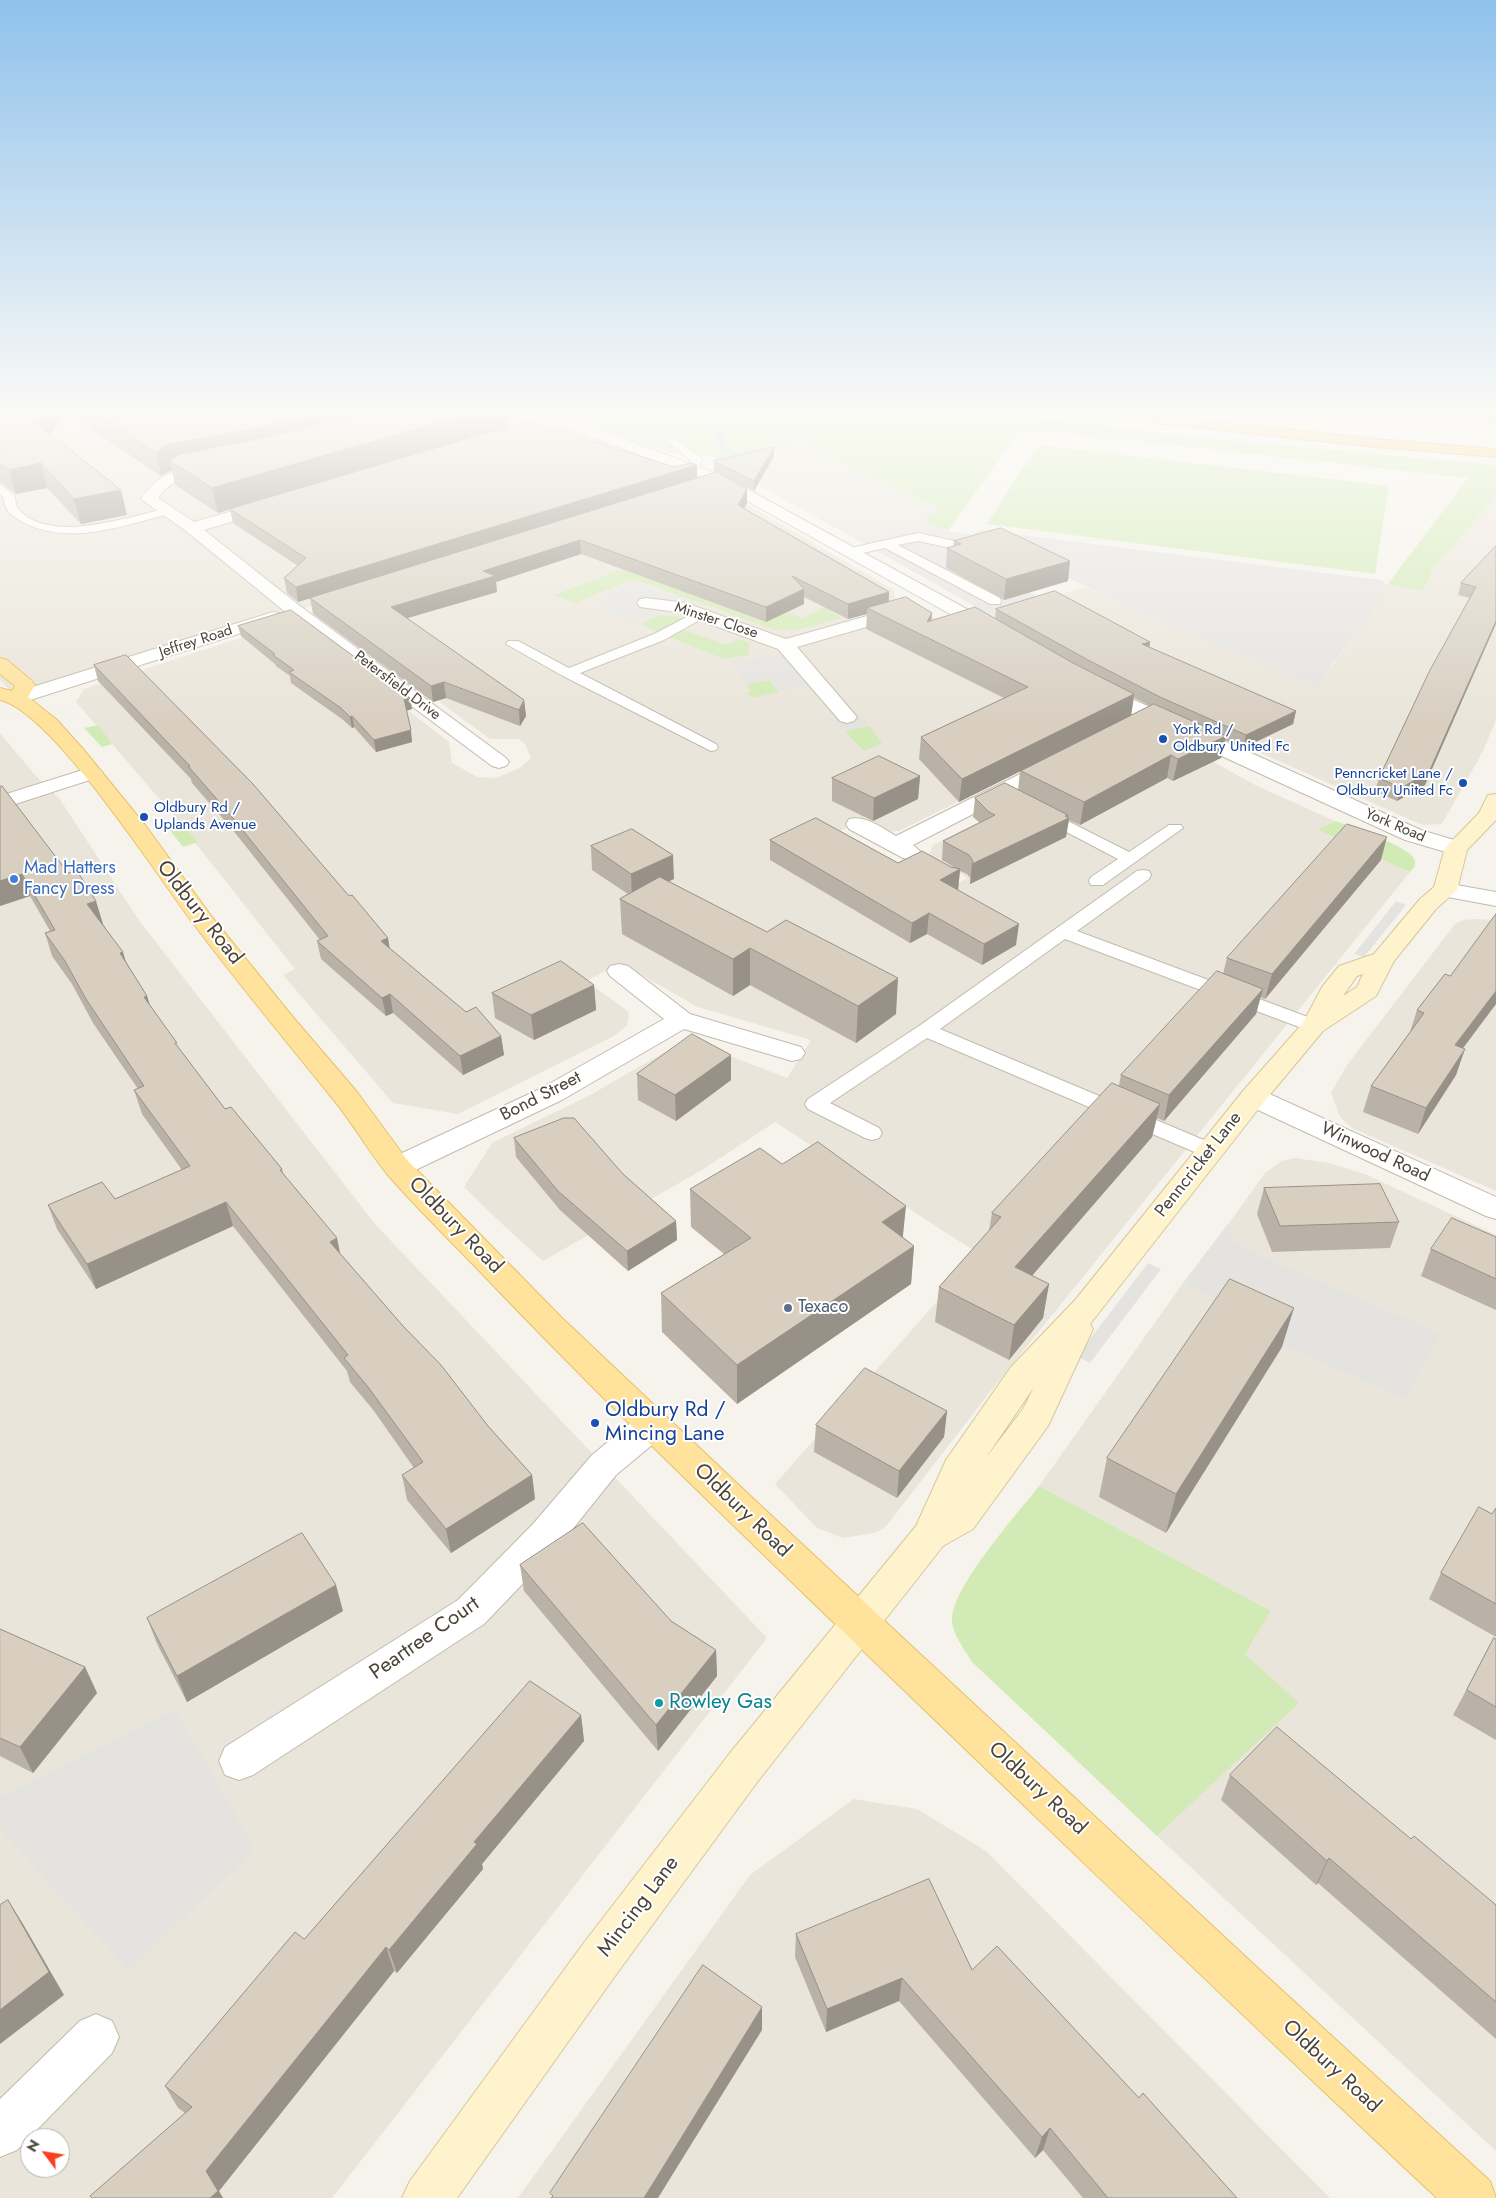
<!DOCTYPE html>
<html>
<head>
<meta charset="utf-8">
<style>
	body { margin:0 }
	#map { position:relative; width:1496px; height:2198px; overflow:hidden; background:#f6f3ec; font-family:Jost,sans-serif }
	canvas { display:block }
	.north { position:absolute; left:20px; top:2128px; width:50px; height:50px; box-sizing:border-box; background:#fff; border:1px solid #b7b4b0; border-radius:50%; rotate:301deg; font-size:14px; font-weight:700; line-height:20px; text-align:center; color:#4b4439 }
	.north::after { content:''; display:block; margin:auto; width:18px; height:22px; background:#fc3f1d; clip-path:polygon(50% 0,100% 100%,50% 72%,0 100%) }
</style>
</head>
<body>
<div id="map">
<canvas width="1496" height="2198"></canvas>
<div class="north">N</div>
</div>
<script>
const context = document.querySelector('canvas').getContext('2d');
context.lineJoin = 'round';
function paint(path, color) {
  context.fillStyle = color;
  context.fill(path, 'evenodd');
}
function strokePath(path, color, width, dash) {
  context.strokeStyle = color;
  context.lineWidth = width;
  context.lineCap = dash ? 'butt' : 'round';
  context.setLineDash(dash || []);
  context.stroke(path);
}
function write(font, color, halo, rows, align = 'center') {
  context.font = font + ' Jost,sans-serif';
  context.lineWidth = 4;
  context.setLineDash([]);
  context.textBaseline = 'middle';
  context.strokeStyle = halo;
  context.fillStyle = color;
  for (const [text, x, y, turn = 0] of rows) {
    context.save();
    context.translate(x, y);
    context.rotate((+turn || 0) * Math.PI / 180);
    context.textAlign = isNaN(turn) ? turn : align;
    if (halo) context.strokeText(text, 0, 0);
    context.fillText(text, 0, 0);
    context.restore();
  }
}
const residential = new Path2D(`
	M3,415H557L718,479L17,698L0,680V494L23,493L41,489L0,445Z
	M801,442L940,509L923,521L852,537L716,462Z
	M1496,497V720L1483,751L1442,824L1422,825L1167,711L990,615L1085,587L1316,686L1365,623L1387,585L1423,591L1433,569Z
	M745,503L894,590L895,598L890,602L854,614L876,627L922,617L943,619L1123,720L899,831L884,832L860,820L841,831L945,889L968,878L929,855L933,845L1146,738L1165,735L1257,786L1335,821L1319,830L1410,872L986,1397L891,1520L883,1529L873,1533L843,1538L817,1528L775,1484L941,1297L982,1256L775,1122L702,1170L543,1261L500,1222L464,1187L492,1143L590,1095L682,1042L697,1043L787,1078L811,1040L698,1007L620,963L586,981L629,1012L627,1026L612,1037L458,1114L393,1103L283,975L295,969L174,816L76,702L84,689L249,635L314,638L449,742L452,763L478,777L495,778L520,768L531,758L525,744L518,739H490L330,621Z
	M0,733L35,775L59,798L138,919L375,1224L767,1638L332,2198H0ZM30,2138H60V2168H30Z
	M1477,919L1496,920V1191L1352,1128L1340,1117L1331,1093L1347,1065L1455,924L1464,920Z
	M1295,1158L1329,1163L1367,1175L1496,1235V2151L1157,1836L1298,1703L1245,1654L1271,1611L1039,1486L1183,1283L1227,1226L1265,1173L1282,1161Z
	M854,1799L917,1809L986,1851L1330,2198H518L750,1875Z`);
const industrial = new Path2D(`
	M1344,415H1496V429Z`);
const green = new Path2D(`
	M577,415H1018L1193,437L1496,465V497L1433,569L1423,591L1387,585L1468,478L1035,430L1019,431L948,531L923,521L939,509L801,442L716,462L714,456L672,453L630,441Z
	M1038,445L1389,486L1375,574L987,524Z
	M623,569L765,622L786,612L802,618L824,607L841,618L798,630H775L634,579L575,603L554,595Z
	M660,615L677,616L685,619L660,633L640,624Z
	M679,628L726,645L739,639L750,643L748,655L724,659L667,636Z
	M769,680L779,692L753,698L746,693L751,691L747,684Z
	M98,725L112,744L102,747L84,728Z
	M869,726L882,743L864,751L845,731Z
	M1335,821C1351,827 1407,846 1414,858C1415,860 1415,863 1415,866L1410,872L1318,830Z
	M183,825L198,842L183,847L169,829Z
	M1039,1486L1271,1611L1245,1654L1299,1703L1157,1836L972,1662C965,1650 953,1635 952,1621C951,1587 1017,1515 1039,1486Z`);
const parking = new Path2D(`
	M167,417L187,435L94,451L77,433Z
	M923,521L948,531L972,535L981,530L1381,580L1387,585L1371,616L1332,664L1316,687L1164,623L1032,561L981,558L946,568L977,585L1002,578L1042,599L990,615L852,537Z
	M634,582L687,603L672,611L654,614L633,622L601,608L612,603L598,598Z
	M791,653L817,684L779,692L769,680L747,684L731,662Z
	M857,715L869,726L845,731L834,720Z
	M1396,901L1406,905L1364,957L1354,954Z
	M1228,1224L1232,1240L1266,1258L1441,1334L1405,1399L1220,1318L1229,1305L1183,1283Z
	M1148,1263L1161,1269L1090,1363L1077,1356Z
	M175,1709L255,1850L129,1971L0,1829V1797Z`);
const stream = new Path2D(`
	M710,415H716L725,445L737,454V456C717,457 714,430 710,415Z`);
const lane = new Path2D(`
	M673,437L701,458L702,460L698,472H690L689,470L691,461L669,442L668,440L669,438Z
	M0,485L14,495C16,499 15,505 18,509C50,545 126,517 165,509L171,512L169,514C122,526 67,547 21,521C12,516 4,510 4,498L0,494Z
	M918,533L969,544L971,547L965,551L918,541L898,545L1000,598L1001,601L1000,604H990L885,548L850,556L844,552L846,549Z
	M700,610L705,611L707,614L705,617L664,640L580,673L716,744L718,747L716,750L711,751L563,676L506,644L508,641H518L569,668L654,634Z
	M1044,809L1129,852L1169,825H1181L1183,828L1103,885H1091L1089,881L1091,877L1118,859L1038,817L1036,814L1038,811Z
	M1143,870L1149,871L1151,875L1149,879L1077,931L1321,1022L1323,1026L1321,1030L1314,1032L1307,1030L1065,939L940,1029L1218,1146L1221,1151L1218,1156L1211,1158L1204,1156L927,1038L830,1103L879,1128L882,1133L879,1138L872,1140L865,1138L808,1109L805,1104L808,1099L919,1026L1137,871Z`);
const street = new Path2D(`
	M550,415H565L567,418L723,476L998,626L1001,630L998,634L992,635L986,634L713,482L557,424Z
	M209,463L214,464L216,467L214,470C194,475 170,478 158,498L194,522L261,503H273L275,506L273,509L204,530L300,606L506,758L509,762L506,766L499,768L492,766L288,614L186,531L141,499C157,473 181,468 209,463Z
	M646,598L686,603L786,639L902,606L908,607L911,611L908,615L797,647L857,717L854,721L847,723L840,721L778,649L677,612L640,607L637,603L640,599Z
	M273,612L279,613L282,617L279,621L24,702L17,704L10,702L7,698L10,694Z
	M1099,684L1421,830L1464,843L1467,848L1464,853L1456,855L1405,840L1143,720L1092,694L1089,690L1092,686Z
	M1053,759L1060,761L1063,765L1060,769L913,845L922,853L919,858L911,860L903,858L849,829L846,824L849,819C866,815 882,828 896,836L1046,761Z
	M92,767L99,769L103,773L99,777L0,809V796Z
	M1445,883L1496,892V906L1437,895L1433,890L1437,885Z
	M619,964L628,966L690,1014L801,1047L805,1053L801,1059L792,1061L684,1029L562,1100L407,1174L397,1177L387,1174L383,1167L387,1160L542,1088L664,1019L610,976L607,971L610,966Z
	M1253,1088L1263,1091L1496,1197V1219L1486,1216L1243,1103L1239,1097L1243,1091Z
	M652,1412L664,1415L669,1425L664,1435L616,1475L559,1546L484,1624L253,1775L239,1780L225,1775L219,1761L225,1747L458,1600L533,1524L592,1455L640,1415Z
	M96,2014L112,2021L119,2037L112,2053L17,2150L0,2157V2099L80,2021Z`);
const secondary = new Path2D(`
	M1496,794V820L1467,850L1457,890L1436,909L1394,961L1376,996L1323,1031L1263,1103L1090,1324L1093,1329L1048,1426L973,1529L943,1546L758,1781L615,1976L457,2198H402L410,2181L583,1944L730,1753L916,1526L946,1460L1011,1367L1076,1299L1243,1091L1303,1023L1322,987L1339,966L1374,954L1420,899L1434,887L1445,848L1479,813L1488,795ZM1363,974L1357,987L1343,996L1357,976ZM1034,1387L1023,1409L985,1459Z`);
const primary = new Path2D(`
	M0,658L7,660L32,681L35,685L28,697L57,720L83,749L145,825L212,917L292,1016L357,1092L407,1160L562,1318L760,1505L1262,1972L1490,2181L1496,2198H1437C1223,1998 1012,1794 801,1591C696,1489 590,1387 489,1281C456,1246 420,1212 388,1175C368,1151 353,1123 333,1099C287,1042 240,986 196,927C159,879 53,712 0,700V688L12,691L15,686L0,674Z`);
const highway = new Path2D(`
	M1109,415H1159L1376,439L1496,449V457L1376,447L1116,419Z`);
const wall = new Path2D(`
	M0,415H65L51,435L121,490L127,515L81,524L47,488L16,494L0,483Z
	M70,415H506L507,427L286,493L697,478L747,503L744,509L889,592V602L932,613L931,620L995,619L996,609L1150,642L1149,648L1296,711L1293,724L1243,748L1225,740L1221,758L1173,781L1167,778L1080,825L1069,820L1066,837L970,884L971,879L967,874L960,871L958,890L1016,945L982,965L927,934L910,943L770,860V840L898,863L951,867L957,869L942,860L943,841L980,823L973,817L975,798L1018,790L1020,771L959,802L919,759L921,737L1004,698L866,629L867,614L848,619L804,597V604L766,622L581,554L496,582L497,592L407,618L524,700L526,716L520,726L446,698L433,702L313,614L310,598L410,567L298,602L287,593L284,578L298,566L233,523L230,509L218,513L175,485L172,470L161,476ZM1134,698L1150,706L1131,715Z
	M1464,415H1496V422L1494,423Z
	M774,447V456L754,491L714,471V461Z
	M954,541L1070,561L1068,581L1004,600L946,568L947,548L953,546Z
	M1496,546L1425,785L1397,801L1375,791L1379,778L1470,598L1458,595L1461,583Z
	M238,626L410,698L412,709L406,710L412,742L376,752L354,727L352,728L342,719L291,683L290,676L276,666L275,664L241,636Z
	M94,665L349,896L388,938L389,948L466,1012L501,1036L504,1055L463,1075L393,1013L386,1016L321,959L317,941L320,940L232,829L192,783L191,779L98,681Z
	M920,776L918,799L873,821L832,801V778Z
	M0,787L103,924L147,996L150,1005L178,1048L225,1109L282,1169L284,1175L340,1254L488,1426L532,1475L535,1499L451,1553L407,1500L402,1475L414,1468L374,1411L350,1382L347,1371L233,1226L96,1289L57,1229L48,1205L115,1199L182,1170L142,1114L134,1090L138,1089L93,1023L72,984L52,956L45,933L50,931L30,896L0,906Z
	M591,846L674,879L669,881L896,1014L856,1043L750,985L733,996L622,934L620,899L628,894L592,870Z
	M1381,860L1265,999L1260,997L1256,1014L1164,1121L1157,1118L1152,1137L1032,1276L1049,1284L1043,1318L1009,1360L935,1322L939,1287L989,1231L992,1213L1119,1085L1121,1075L1223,974L1227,958Z
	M1445,974L1463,1048L1456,1075L1418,1134L1363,1112L1371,1086L1410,1032L1417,1010Z
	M594,985L596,1010L534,1040L495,1018L492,993Z
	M637,1074L731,1080L676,1121L638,1100Z
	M514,1138L623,1174L676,1221L677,1240L628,1271L560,1210L516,1157Z
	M782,1164L903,1237L914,1246L911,1284L737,1404L662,1332L661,1293L724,1254L691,1227L690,1189Z
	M1264,1188L1399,1222L1390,1248L1272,1252L1257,1214Z
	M1496,1237V1310L1421,1276L1431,1249Z
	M1282,1347L1166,1533L1099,1497L1107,1458Z
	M947,1411L944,1437L897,1498L814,1452L816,1425Z
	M1496,1508V1637L1429,1599L1441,1573L1492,1514Z
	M520,1565L671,1621L716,1650L717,1676L658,1751L524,1591Z
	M343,1611L187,1702L157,1644L147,1618Z
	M0,1629L85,1667L97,1693L33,1773L0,1756Z
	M1494,1638L1496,1639V1740L1453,1715Z
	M581,1715L584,1741L482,1864L483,1869L397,1973L394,1971L219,2191L92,2198L185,2113L178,2108L165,2086L304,1939Z
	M1230,1775L1411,1839L1496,1905V2039L1318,1883L1316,1885L1221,1800Z
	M796,1934L972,1970L1139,2098L1237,2198H1083L1043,2150L1035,2158L899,2001L826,2032L795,1957Z`);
const shadedWall = new Path2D(`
	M42,415H65L42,447L36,423Z
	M308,415H404L170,461L172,470L161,476L156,452L169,444Z
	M464,415H506L507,427L218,513L212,488Z
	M774,447V456L754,491V481Z
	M41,463L47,488L16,494L9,470Z
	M697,465V479L298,602L296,587Z
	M747,489V503L738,519V505Z
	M121,490L127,515L81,524L74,499Z
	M580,540L581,554L496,582L497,592L394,622L391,607L483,571Z
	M1070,561L1068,581L1004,600L1006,579Z
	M804,589V604L766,622V607Z
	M889,592L888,608H867V614L848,619V604Z
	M932,613L930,634L927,622Z
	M1496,621V624L1425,785L1397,801L1401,788Z
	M1150,642L1148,654L1142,644Z
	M444,682L446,698L433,702L431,686Z
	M1134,694L1131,716L959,802L962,779Z
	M410,698L412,709L406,711L404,699Z
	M524,700L526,716L520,726L519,710Z
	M1296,711L1293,724L1243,748L1246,735Z
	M352,716L354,727L352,728L350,717Z
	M411,730L412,742L376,752L374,740Z
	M1226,736L1221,758L1173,781L1178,759Z
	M1171,755L1167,778L1080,825L1084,802Z
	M920,776L918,799L873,821L874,798Z
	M1068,815L1067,819L1069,818L1066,837L970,884L972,864Z
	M1387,837L1381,860L1265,999L1272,974Z
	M673,855L674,879L632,898L631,874Z
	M960,869L958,890L940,880Z
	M22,874L30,896L0,906V881Z
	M96,901L103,924L94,926L87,904Z
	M929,913L927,934L910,943L912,923Z
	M1019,924L1016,945L982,965L984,944Z
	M388,938L391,956L381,941Z
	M750,948V985L733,996V959Z
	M123,952L130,975L120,953Z
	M898,978L896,1014L856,1043L858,1006Z
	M594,985L596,1010L534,1040L531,1015Z
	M1263,989L1256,1014L1164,1121L1169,1095Z
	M1496,991V1004L1446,1071L1455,1045Z
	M390,994L393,1013L386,1016L382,998Z
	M147,996L154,1020L144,997Z
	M501,1036L504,1055L463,1075L460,1056Z
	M1465,1049L1456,1075L1418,1134L1426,1108Z
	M731,1055V1080L676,1121L675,1095Z
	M1160,1104L1152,1137L1009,1302L1015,1267Z
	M226,1202L233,1226L96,1289L87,1264Z
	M906,1206L902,1245L882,1222Z
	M676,1221L677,1240L628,1271L627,1251Z
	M337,1238L342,1263L330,1242Z
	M914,1246L911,1284L737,1404V1365Z
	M1049,1284L1043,1318L1009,1360L1014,1325Z
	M1294,1308L1282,1347L1166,1533L1176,1494Z
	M947,1411L944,1437L897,1498L899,1471Z
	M532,1475L535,1499L451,1553L446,1529Z
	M336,1585L343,1611L187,1702L177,1676Z
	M716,1650L717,1676L658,1751L656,1725Z
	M85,1667L97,1693L33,1773L20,1747Z
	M581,1715L584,1741L482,1864L483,1869L397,1973L389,1950L474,1842Z
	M1329,1858L1318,1883L1316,1885L1327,1861Z
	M8,1900L23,1924L64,1995L0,2044V2010Z
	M386,1947L394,1971L219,2191L223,2198H210L206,2171Z
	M902,1978L899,2001L826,2032L827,2009Z
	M762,2007V2030L658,2198H644Z
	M1050,2128L1043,2150L1035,2158L1042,2137Z`);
const building = new Path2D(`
	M0,415H42L36,423L121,490L74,499L41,463L9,470L0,464Z
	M100,415H308L263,427L169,444L156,452Z
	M357,415H464L212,488L170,461L180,454L264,438Z
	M528,421L674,467L691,463L697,465L296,587L284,578L306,558L230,509Z
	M774,447L754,481L714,461Z
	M717,472L747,489L738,505L889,592L848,604L792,576L804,589L766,607L580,540L483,571L495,576L391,607L524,700L519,710L444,682L431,686L310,598Z
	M1001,528L1070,561L1006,579L947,548L961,544L954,541Z
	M1496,546V621L1429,772L1401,788L1379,778L1430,670L1476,587L1461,583Z
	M1055,591L1150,642L1142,644L1296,711L1246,735L1160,697L1088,660L996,609Z
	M906,597L932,613L927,622L975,607L1073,663L1134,694L962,779L921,737L1028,687L867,608Z
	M291,610L410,698L404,699L411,730L374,740L352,716L350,717L341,708L289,672L294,670L273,655L275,654L238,626Z
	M126,655L253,784L349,896L352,895L388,938L381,941L466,1012L476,1007L501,1036L460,1056L390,994L382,998L317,941L328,936L228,812L188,766H190L94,665Z
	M1154,704L1226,736L1178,759L1171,755L1084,802L1021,771Z
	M879,756L920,776L874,798L832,778Z
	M1005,783L1068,815L1065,816L1069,818L972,864L973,861L969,855L943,841L995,815L989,812L975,798Z
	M2,786L68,873L77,871L96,901L87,904L123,952L120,953L147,996L144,997L177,1043H175L225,1109L231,1107L282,1169L280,1170L337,1238L330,1242L403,1326L441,1365L488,1426L532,1475L446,1529L402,1475L423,1462L368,1387L344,1358L348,1355L226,1202L87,1264L48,1205L102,1182L115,1199L190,1166L134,1090L144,1086L86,999L65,961L45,933L55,930L22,874L0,881V787Z
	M816,818L898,863L922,851L951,867L960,869L940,880L1019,924L984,944L929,913L912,923L770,840Z
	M1347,824L1387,837L1272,974L1227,958Z
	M632,829L673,855L631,874L591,846Z
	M660,877L767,932L786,920L898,978L858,1006L750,948L733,959L620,899Z
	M1496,914V991L1455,1045L1465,1049L1426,1108L1371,1086L1424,1013L1417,1010L1445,974L1450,976Z
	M561,961L594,985L531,1015L492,993Z
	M1217,971L1263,989L1169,1095L1121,1075Z
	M692,1034L731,1055L675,1095L637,1074Z
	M1112,1083L1160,1104L1015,1267L1049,1284L1014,1325L939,1287L1001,1217L992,1213Z
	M564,1118H574L623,1174L676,1221L627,1251L558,1191L514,1138Z
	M818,1142L906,1206L882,1222L914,1246L737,1365L661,1293L751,1238L690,1189L760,1148L782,1164Z
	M1380,1184L1399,1222L1280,1226L1264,1188Z
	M1452,1218L1496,1237V1279L1431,1249Z
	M1230,1279L1294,1308L1176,1494L1107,1458Z
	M865,1368L947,1411L899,1471L816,1425Z
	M1479,1507L1492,1514L1496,1508V1604L1441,1573Z
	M583,1523L671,1621L716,1650L656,1725L520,1565Z
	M302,1533L336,1585L177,1676L147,1618Z
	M0,1629L85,1667L20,1747L0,1738Z
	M1494,1638L1496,1639V1707L1467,1690Z
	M530,1681L581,1715L474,1842L477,1844L389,1950L386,1947L206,2171L218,2191L210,2198H92L90,2196L192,2107L165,2086L295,1932L304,1939Z
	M1277,1727L1411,1839L1414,1836L1496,1905V2002L1329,1858L1327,1861L1230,1775Z
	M929,1879L972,1970L997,1946L1139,2098L1143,2093L1237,2198H1108L1050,2128L1042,2137L902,1978L827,2009L796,1934Z
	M8,1900L49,1972L0,2010V1905Z
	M703,1965L762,2007L644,2198H551L553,2196L550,2193Z`);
const markers = [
	[1163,739,5,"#1a4fb4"],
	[1463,783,5,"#1a4fb4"],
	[144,817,5,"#1a4fb4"],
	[14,879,5,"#3f7fe0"],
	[788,1308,5,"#5c6f8a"],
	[595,1423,5,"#1a4fb4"],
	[659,1703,5,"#0f9aa8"]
];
const farStreetnames = [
	["Minster Close",716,621,18],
	["Jeffrey Road",196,642,-18],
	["Petersfield Drive",397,686,37],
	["York Road",1395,826,23]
];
const farTransitnames = [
	["York Rd /",1173,730],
	["Oldbury United Fc",1173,747],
	["Penncricket Lane /",1453,774,"right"],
	["Oldbury United Fc",1453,791,"right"],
	["Oldbury Rd /",154,808],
	["Uplands Avenue",154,825]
];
const shopNames = [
	["Mad Hatters",24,869],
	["Fancy Dress",24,890]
];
const streetNames = [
	["Bond Street",541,1097,-27],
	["Winwood Road",1375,1153,25],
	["Penncricket Lane",1199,1165,-52]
];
const serviceNames = [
	["Texaco",798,1308]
];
const nearStreetnames = [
	["Oldbury Road",199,913,52],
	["Oldbury Road",455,1226,46],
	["Oldbury Road",742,1511,44],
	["Peartree Court",425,1639,-35],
	["Oldbury Road",1037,1789,43],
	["Mincing Lane",639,1907,-53],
	["Oldbury Road",1331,2067,43]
];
const nearTransitnames = [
	["Oldbury Rd /",605,1411],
	["Mincing Lane",605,1435]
];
const nearCulturenames = [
	["Rowley Gas",669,1703]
];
paint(residential, '#eae5da');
paint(industrial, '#e6e2dd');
paint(green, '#d2eab5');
paint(parking, '#e5e3e0');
paint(stream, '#a9d4f2');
strokePath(lane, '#c2bbae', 2);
strokePath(street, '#c2bbae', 2);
strokePath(secondary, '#d6c79b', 2);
strokePath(primary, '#e6c16a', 2);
strokePath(highway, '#e0a43c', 2);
paint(lane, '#fff');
paint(street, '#fff');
paint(secondary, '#fff3cd');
paint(primary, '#ffe39c');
paint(highway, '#ffcf6e');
paint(wall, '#bab2a6');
paint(shadedWall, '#979187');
paint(building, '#d8cfc1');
strokePath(building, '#979187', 1);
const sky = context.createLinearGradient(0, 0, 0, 723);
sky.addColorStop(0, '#8fc1ec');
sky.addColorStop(0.57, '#fbfaf6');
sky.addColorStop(1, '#fbfaf600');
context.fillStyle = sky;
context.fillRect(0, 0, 1496, 723);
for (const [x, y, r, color] of markers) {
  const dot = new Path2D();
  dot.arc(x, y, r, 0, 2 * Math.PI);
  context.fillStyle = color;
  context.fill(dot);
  strokePath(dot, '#fff', 2);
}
write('15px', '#4b4439', '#fff', farStreetnames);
write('15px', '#164399', '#fff', farTransitnames, 'left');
write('18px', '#366cbe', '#fff', shopNames, 'left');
write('18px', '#4b4439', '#fff', streetNames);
write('18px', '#4e5e75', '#fff', serviceNames, 'left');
write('21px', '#4b4439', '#fff', nearStreetnames);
write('21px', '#164399', '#fff', nearTransitnames, 'left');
write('21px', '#0d838f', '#fff', nearCulturenames, 'left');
</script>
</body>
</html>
